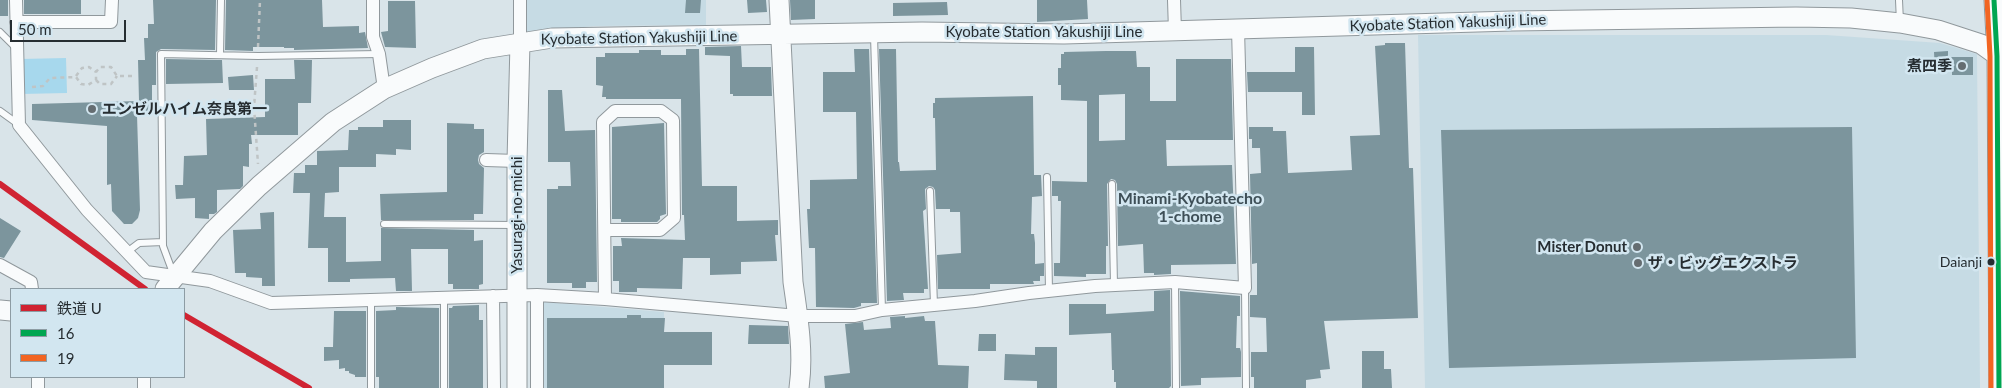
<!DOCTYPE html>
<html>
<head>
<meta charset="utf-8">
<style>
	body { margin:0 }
	#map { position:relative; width:2002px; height:388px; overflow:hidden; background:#d9e4e9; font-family:Lato,"Noto Sans JP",sans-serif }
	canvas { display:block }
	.legend { position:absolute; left:10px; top:288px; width:175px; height:90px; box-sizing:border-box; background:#d2e6f0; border:1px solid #8d9ca4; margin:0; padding:6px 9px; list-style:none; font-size:15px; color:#262d31 }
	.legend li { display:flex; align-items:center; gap:10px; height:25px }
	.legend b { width:25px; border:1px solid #8d9ca4 }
	.scale { position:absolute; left:10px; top:20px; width:116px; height:22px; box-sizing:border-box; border:2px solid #262d31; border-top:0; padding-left:6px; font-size:15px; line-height:18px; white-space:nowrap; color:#262d31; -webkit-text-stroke:4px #d2e6f0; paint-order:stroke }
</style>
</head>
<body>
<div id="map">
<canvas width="2002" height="388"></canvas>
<ul class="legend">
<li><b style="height:6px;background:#d02332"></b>鉄道 U</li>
<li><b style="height:6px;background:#00a651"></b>16</li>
<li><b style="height:6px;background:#f26522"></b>19</li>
</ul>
<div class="scale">50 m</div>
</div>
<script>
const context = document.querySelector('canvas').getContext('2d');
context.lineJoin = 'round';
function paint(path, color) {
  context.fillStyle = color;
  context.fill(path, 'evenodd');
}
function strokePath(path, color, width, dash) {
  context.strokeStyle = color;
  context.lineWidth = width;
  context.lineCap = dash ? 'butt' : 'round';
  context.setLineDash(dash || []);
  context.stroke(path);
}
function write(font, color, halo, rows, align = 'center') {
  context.font = font + ' Lato,"Noto Sans JP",sans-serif';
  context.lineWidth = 5;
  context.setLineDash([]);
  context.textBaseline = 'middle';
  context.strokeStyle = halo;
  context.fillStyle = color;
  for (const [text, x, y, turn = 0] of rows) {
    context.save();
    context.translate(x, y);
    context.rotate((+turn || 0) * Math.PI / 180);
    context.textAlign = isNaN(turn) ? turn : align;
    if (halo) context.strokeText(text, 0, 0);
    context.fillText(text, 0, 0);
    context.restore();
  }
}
const built = new Path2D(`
	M525,0H706V25L594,26L525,33Z
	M1418,35H1826L1940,43L1977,54L1980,388H1425Z
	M543,302L664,312V388H542Z`);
const green = new Path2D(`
	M66,58L67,93L21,94L20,59Z`);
const building = new Path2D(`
	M0,0H8V16H0Z
	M24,0H81V14H24Z
	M153,0H216L215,50L161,49L156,52V85H152V114L137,115L140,210L138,218L132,224H124L112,211L111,184L107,185V126L32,120V104L139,101L138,60H145L144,38H148V24H154Z
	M226,0H322L323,27L359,26V33L365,32L368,48L294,50V48H284V47H253V51L225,50Z
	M686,0H701L700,13H685Z
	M747,0H766L767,12L748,13Z
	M790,0H815V19L791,20Z
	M1037,0H1087L1088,19L1037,22Z
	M388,1H415L416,48L385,47L381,32L388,31Z
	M947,2L948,15L893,16V3Z
	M1385,43H1405L1409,168H1413L1418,318L1324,321L1330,369L1320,370L1321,378L1306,380V388H1254V377H1251V352H1267L1266,318L1250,317V295H1257V263L1252,264L1250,174L1261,173L1260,148H1252V139H1249V127H1273V131H1286L1288,173L1352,170L1350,136L1380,135L1375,46L1385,45Z
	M741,46L742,67H771L772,96H733V94H730V56L705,55V47Z
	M1295,47H1314L1315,115H1302V92H1248L1247,72H1295Z
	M686,49H699L702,186H737V221L778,220V235H775L777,261L741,262V274L710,275V258H683L682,289L637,288V292H619V281H613V246H622L621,238L685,240L684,215H682L681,99H606V97H602L603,86L596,85V57H605V53H639V50H661V55H686Z
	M854,49H869L877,303H861V306L854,308L816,307L815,248H809L807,209H810V180L857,179L856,112H823V72H855Z
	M879,49H896L898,162H899L900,171L936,170L935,118H933V103H935V98L1033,96L1034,175H1041L1042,196L1032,197L1031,234H1034L1035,243V264L1044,263V276H1040V281H1033L1034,284H990V289H938L937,255L961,253L960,212H950V209H936L935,190L933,187L929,186L925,189L926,209L923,211L928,289H924V293H903L904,300L887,301Z
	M1106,51H1136L1137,67H1150V101H1176V59H1231L1233,140H1166L1167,166L1232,165L1236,264L1171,265V274L1154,275V273H1144L1143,244L1118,246L1117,184L1115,180L1111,179L1107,184L1108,246H1106V274H1086V277L1054,276V263H1060L1061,201H1058V196H1052V181L1087,182V101L1061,100V85H1058V68H1061V54H1064V52ZM1125,94V140L1099,141V95Z
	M1948,51V57H1973V75H1952V70L1935,71L1934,52Z
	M166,59L222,60L223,83L166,84Z
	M294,60H312L311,103H298V135H251L252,144H249V167L243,166V186L240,189L217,190V212L214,214H209V219L195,218V198L176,199L175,185H183L184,156L207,155L206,119L265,117V79H295Z
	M253,75L254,90H229L228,77Z
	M548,90H562L565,131L595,130L597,282H586V288H572V283H547V189H558V186H571L570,162H548Z
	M383,120H411V150L396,149V155L376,154V167H339V192L325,193L324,217H346V262L381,261V228L474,230V241L483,240V284L479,285V289H453V284H448V249H411L412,291H396L395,278L350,279V282H328V248H308L310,193H293L294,173H305V165H317V151L348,150L349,130H358V127H383Z
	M447,123L474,124V129H484V152L479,155L478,160L479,164L484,168L483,214H474V220H381L380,194L447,192Z
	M664,123L666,214L660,216V219L657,222H621V219H612V127Z
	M1852,127L1856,358L1449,368L1441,130Z
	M274,212L275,286H262V278L246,277V273H235L233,230L261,229L260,213Z
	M0,218L21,231L4,258L0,257Z
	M1170,290L1171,386L1169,388H1116V382H1114V370H1112L1111,333L1069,335V304H1106V314L1154,311V291Z
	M1180,291L1240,296V316H1237L1236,348H1240L1241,352V377L1201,378V385L1181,386Z
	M479,305V320H483V388H449V308H452L453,306Z
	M396,307L439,308V388H379V377H376V311L396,310Z
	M334,311H366V377H355V375L349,373V371H345V368L339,369V360L324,361V347H333Z
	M627,315H641V318H665L664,332H712V365H664V388H547V318H627Z
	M905,316V318L924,316L925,321H935L938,365L969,366L968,388H825L824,376L850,373L845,324L863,322L864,330L891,328L890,317Z
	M749,325L788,326L789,344H748Z
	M979,334H996V351H978Z
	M1035,347H1057V388H1037V381L1004,380L1005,354L1035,355Z
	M1362,351H1384V369H1391L1392,388H1362Z`);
const path = new Path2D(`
	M258,47L260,0
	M257,67L254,107L258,164
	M76,76L82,68L89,67L96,72
	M96,80L100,84H111L117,76
	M32,87L43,86L50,78L76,77L81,84L88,85L96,80V72L100,67H111L117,76H135`);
const lane = new Path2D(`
	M1899,0L1900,22
	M0,32L16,48
	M874,35L882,310
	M220,55L221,0
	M0,111L18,124
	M1047,177L1049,291
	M1112,184L1114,285
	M930,191L934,305
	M384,224L516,225
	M127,252L139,243L163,242
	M173,273L163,246L161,54L258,56L379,54
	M1175,282L1176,388
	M1245,288L1246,388
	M371,300V388
	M444,388V297`);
const street = new Path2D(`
	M16,0L19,125L87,210L146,272L210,281L271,303L537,295L605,299L798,316H855L882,310L975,301L1029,293L1095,286L1175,282L1245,288L1238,29
	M373,0V37L379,54L384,89
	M520,0V43
	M1174,0L1175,31
	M16,22H111L112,0
	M486,160L517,161
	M0,265L31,282L32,289
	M493,296L494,388
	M605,299L603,122L615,111H661L673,120L674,218L660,230H605
	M38,388V377
	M144,388V377
	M537,388V295`);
const secondary = new Path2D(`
	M779,0L793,282C798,317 804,353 799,388
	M1994,0L1997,56L1999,388
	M165,289L213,231L259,186L333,122L384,89L432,68L483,49L552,38L922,32L1064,34L1512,21L1796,17L1851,18L1900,23L1938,30L1981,44L2002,59
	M0,310L11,311
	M517,388V161L520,43`);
const bus1 = new Path2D(`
	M1994,0L1997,56L1999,388`);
const bus2 = new Path2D(`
	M1987,0L1990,56L1991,388`);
const rail1 = new Path2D(`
	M0,184L145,289
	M184,315L309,388`);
const markers = [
	[1962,66,5,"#656d71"],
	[92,109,5,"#656d71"],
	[1637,247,5,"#656d71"],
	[1991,262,4.5,"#262d31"],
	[1638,263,5,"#656d71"]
];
const busNames = [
	["Daianji",1982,262]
];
const streetNames = [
	["Kyobate Station Yakushiji Line",1448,23,-2],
	["Kyobate Station Yakushiji Line",1044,32],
	["Kyobate Station Yakushiji Line",639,38,-1],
	["Yasuragi-no-michi",517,215,-90]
];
const poiNames = [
	["煮四季",1952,66],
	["エンゼルハイム奈良第一",102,109,"left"],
	["Mister Donut",1627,247],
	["ザ・ビッグエクストラ",1648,263,"left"]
];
const neighbourhoodNames = [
	["Minami-Kyobatecho",1190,199],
	["1-chome",1190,217]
];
paint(built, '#c6dbe4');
paint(green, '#a7d8ed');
paint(building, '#7c959d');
strokePath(lane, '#90989c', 8);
strokePath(street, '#90989c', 14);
strokePath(secondary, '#90989c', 21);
strokePath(path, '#bfc4c5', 2.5, [4, 4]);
strokePath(lane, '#f9fbfc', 6);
strokePath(street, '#f9fbfc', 12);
strokePath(secondary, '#f9fbfc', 19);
strokePath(bus1, '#00a651', 5);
strokePath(bus2, '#f26522', 5);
strokePath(rail1, '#d02332', 6);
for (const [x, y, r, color] of markers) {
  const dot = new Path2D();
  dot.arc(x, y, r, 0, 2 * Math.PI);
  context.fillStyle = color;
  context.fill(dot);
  strokePath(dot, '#d2e6f0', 2);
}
write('14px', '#262d31', '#d2e6f0', busNames, 'right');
write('15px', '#262d31', '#d2e6f0', streetNames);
write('bold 15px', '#262d31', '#d2e6f0', poiNames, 'right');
write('bold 16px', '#3e4f57', '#d2e6f0', neighbourhoodNames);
</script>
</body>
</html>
